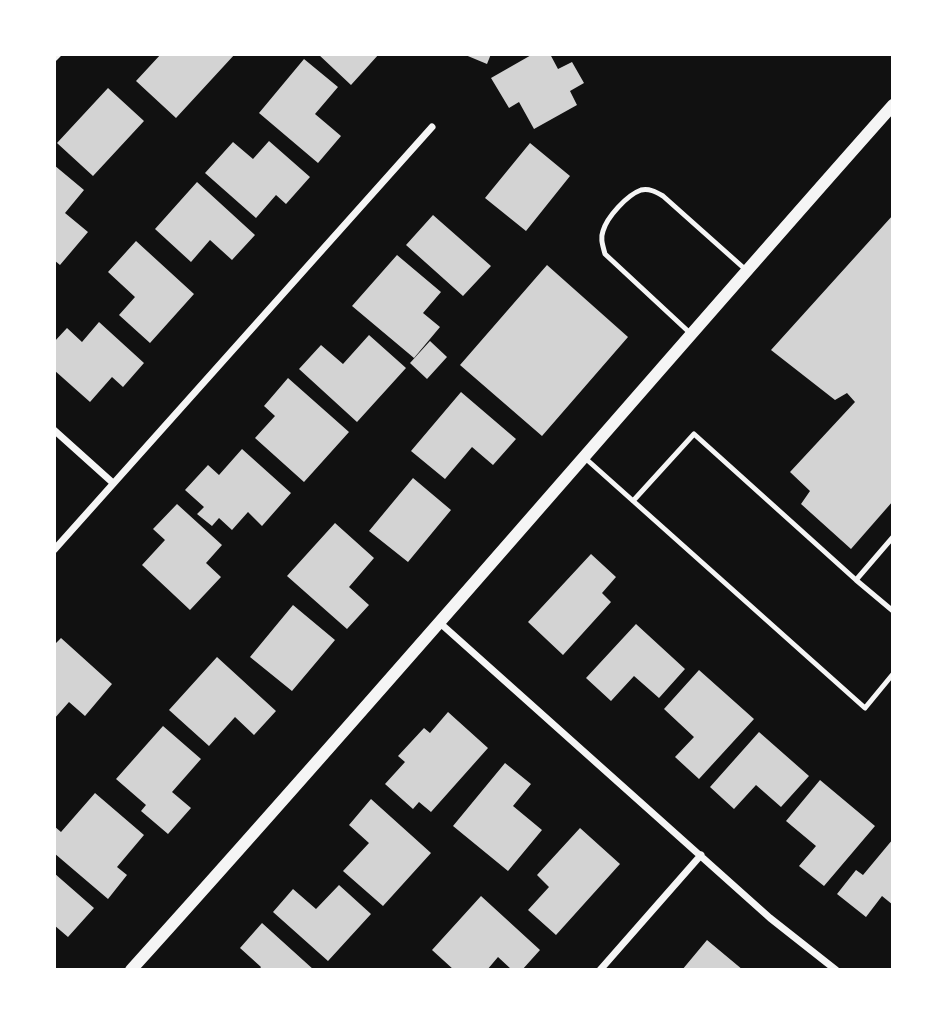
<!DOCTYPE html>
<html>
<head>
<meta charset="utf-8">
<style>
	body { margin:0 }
	#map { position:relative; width:947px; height:1024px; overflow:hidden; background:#111; font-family:"Exo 2",sans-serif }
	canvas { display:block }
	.frame { position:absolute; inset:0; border:56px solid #fff; pointer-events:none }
</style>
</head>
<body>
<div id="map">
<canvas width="947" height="1024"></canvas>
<div class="frame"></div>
</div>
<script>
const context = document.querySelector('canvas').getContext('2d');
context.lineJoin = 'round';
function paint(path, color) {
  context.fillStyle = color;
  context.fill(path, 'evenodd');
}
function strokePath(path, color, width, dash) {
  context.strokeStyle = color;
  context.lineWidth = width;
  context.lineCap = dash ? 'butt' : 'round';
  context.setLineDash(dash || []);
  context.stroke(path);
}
const building = new Path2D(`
	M161,54H235L176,118L136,81Z
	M318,54H379L351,85Z
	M463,54H491L487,64Z
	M533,54H550L558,69L572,62L584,83L570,91L577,105L534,129L519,102L509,108L491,78Z
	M304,59L338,87L315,114L341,136L318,163L259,113Z
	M108,88L144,121L93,176L57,143Z
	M269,141L310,177L286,204L276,195L256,218L205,173L233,142L253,159Z
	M530,143L570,176L526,231L485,198Z
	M54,165L84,190L65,213L88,232L60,265L54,260Z
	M197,182L255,235L232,260L210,240L191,262L155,229Z
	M433,215L491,266L463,296L406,245Z
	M893,215V501L851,549L801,504L810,491L790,472L855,402L847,393L835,400L771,350Z
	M136,241L194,294L150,343L119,315L135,297L108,272Z
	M397,255L441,292L423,313L440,327L414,358L352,306Z
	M547,265L628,337L542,436L460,365Z
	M99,322L144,363L123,387L112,377L90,402L54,370V342L67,328L82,342Z
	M369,335L406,368L357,422L299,369L321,345L343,364Z
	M430,341L447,357L427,379L410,363Z
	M288,378L349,432L304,482L255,438L275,416L264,406Z
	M461,392L516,439L493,465L472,447L445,479L411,451Z
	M242,449L291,493L262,526L248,512L232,530L219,518L212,526L197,514L204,507L185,490L208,465L219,475Z
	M413,478L451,510L408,562L369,531Z
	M177,504L222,545L206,563L221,577L190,610L142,565L165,540L153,529Z
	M335,523L374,558L349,587L369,605L347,629L287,576Z
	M591,554L616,577L602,593L611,602L563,655L528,622Z
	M293,605L335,640L292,691L250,657Z
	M636,624L685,669L659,698L634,676L611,701L586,678Z
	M61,638L112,684L85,716L69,702L54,719V645Z
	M217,657L276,711L254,735L235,717L209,746L169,710Z
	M699,670L754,719L699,779L675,757L694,737L664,709Z
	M448,712L488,748L431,812L419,802L413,809L385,784L405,762L398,756L424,728L430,733Z
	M163,726L201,759L172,792L191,808L168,834L141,811L146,805L116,779Z
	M759,732L809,776L781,807L756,785L734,809L710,787Z
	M505,763L531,784L513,806L542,830L508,871L453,826Z
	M820,780L875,826L824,886L799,866L816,846L786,821Z
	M95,793L144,835L117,867L127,875L108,899L54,853V826L61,832Z
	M371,799L431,853L383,906L343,871L369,843L349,825Z
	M580,828L620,864L556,935L528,910L549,887L537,875Z
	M893,839V905L882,896L866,917L837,894L856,870L863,875Z
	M54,873L94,908L68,937L54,925Z
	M339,885L371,914L328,961L273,912L293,889L316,909Z
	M481,896L540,950L522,970H512L498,957L487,970H454L432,950Z
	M262,923L314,970H259L261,967L240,948Z
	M707,940L743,970H682Z`);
const service = new Path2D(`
	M690,333L605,254C603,246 600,239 603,231C607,217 627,195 641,190C649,188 656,192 663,196L746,270
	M585,458L865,708L893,674
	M633,501L694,434L856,580L893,611
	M856,580L893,537`);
const minor = new Path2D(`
	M54,58L58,54
	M54,430L113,483
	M54,550L432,127
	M440,623L770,918L836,970
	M600,970L701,855`);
const tertiary = new Path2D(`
	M131,970C389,685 638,392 893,105`);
paint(building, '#d3d3d3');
strokePath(service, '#f5f5f5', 5);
strokePath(minor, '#f5f5f5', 7);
strokePath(tertiary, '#f5f5f5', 12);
</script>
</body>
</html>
